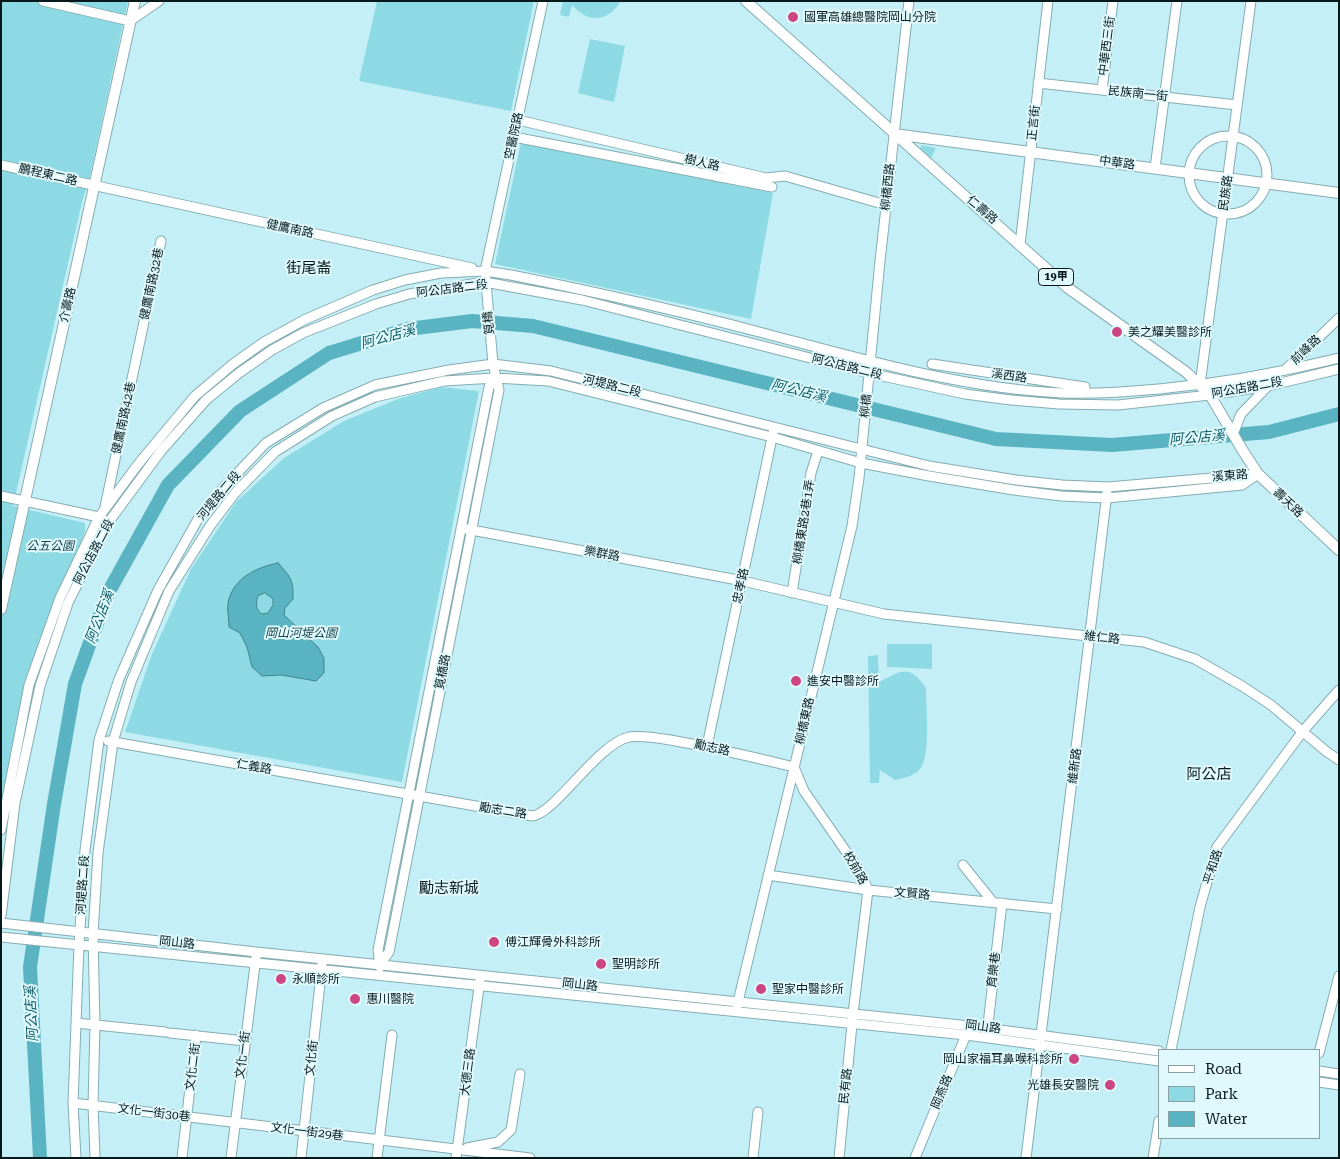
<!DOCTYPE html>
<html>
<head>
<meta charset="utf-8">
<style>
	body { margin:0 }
	#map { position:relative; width:1340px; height:1159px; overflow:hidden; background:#c4eff6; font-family:"Roboto Serif",serif }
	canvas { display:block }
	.frame { position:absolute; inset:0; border:2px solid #08191b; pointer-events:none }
	.legend { position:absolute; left:1158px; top:1049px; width:162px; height:90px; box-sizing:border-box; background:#dff9fd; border:1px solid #899fa3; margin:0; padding:6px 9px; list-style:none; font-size:15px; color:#08191b }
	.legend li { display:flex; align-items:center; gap:10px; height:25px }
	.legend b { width:25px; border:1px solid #899fa3 }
</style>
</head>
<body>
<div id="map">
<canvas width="1340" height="1159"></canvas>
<div class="frame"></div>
<ul class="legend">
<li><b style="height:6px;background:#fff"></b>Road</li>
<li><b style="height:14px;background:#8edae4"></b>Park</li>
<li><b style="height:14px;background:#59b3c0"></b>Water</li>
</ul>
</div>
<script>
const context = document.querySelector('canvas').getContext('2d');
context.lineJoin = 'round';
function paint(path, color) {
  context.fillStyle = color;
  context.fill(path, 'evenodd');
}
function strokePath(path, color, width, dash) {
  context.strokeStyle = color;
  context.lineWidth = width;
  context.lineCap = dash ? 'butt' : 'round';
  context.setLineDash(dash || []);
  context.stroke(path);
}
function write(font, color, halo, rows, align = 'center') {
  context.font = font + ' "Roboto Serif","Noto Sans TC",serif';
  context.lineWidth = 4;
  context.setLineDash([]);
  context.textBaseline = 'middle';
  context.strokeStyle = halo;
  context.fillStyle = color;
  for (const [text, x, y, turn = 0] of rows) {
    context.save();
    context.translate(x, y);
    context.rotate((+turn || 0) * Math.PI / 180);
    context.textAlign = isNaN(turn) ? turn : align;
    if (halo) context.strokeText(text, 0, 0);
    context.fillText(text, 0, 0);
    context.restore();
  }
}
const green = new Path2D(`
	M1,1H128L90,176L82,202L13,506L85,523V531L29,685L1,830Z
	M377,1H534L511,111L359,81Z
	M563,1H621C608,22 588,24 572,5L569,17L560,15Z
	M590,39L625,46L614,102L578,93Z
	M521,142L773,193L751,319L495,264Z
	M922,145L936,148L931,158L920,148Z
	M441,387L479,391L402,782L125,732L152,654L191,569L236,502L284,458L344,421L398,399Z
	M887,644H932V669L887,667Z
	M878,655L879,682C901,671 909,663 926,688C926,708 931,755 920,769C914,776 904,778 895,780L880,770L879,783H870L868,656Z`);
const water = new Path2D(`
	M278,563C290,576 294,580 293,599L285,608L284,615L318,647L324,658V673L316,681L281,675L262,676L252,667L247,647L240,633L229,627C229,618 226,607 229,599C235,577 258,567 278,563ZM265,593L273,599V605L268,613L262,614C255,609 256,604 258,596Z`);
const river = new Path2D(`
	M40,1158L30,967L54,804L75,684L108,593L168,485L240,411L329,353L408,329L472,321L533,326L996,439L1112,445L1269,432L1339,414`);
const minor = new Path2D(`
	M43,1L130,21L159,1
	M1038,83L1237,105
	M1102,90L1113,1
	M518,120L766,178L785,176L886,205
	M1189 175a39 39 0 1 1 78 0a39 39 0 1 1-78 0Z
	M514,137L772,187
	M1,165L472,268
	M1155,168L1177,1
	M1020,245L1048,1
	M932,364L1085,387
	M1285,370L1339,318
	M1200,385L1251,1
	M1233,434L1241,414L1268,386
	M1,496L99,517L104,520
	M105,507L161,241
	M461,528L743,581L884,614L1144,642L1195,659L1242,686L1271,705L1327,752L1339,760
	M792,593L811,473L818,451
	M108,741L532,816C554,815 597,744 629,737C641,735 658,738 670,740C712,747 753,757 794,767L804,791L861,873L868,890L853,1014L839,1158
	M707,746L773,433
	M1,830L29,685L60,598L99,517L139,463L195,396L233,364L264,342L304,320L373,290L405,280L441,273L485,271L511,275C596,292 680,311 763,333C858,358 963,389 1062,393C1095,394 1127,392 1159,389C1221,383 1278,373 1339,358
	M963,865L992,901
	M768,875L868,890L1057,909
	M1,916L15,803L40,686L68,603L108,523L161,451L206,400L239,373L272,350L303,333L376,304L409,294L485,282L582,300L869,373L965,394L1011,400L1059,404L1118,405L1210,395L1268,386L1339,369
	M1,923L256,952L970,1026L1159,1051
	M1,937L966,1035L1159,1061
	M380,964L389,952L499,390L493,364L485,271L543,1
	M380,967L378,950L489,387L495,378
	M737,1006L852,526L859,478L880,261L909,1
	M76,1023L165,1032
	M170,1033L245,1041
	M987,1033L1002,903
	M1171,1050L1200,907L1217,847L1303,731L1339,690
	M1319,1053L1339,976
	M1319,1071L1339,1074
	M1319,1082L1339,1085
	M73,1103L530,1158
	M467,1148L498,1142L511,1130L520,1074
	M76,1158L73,1103L79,945L85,850L99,740L119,679L158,590L198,519L224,487L266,443L323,408L375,385L449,370L493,364L551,371L929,466L1016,480L1062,485L1108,487L1258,474
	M95,1158L93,1105L95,1026L93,934L98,853L113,742L131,682L169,591L210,526L235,493L275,452L332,416L375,397L444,381L495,378L548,381L772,437L861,463L929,476L1014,490L1061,496L1107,498L1242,485L1258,474
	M182,1158L196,1035
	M231,1158L256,957
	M301,1158L322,965
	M377,1158L392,1035
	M456,1158L480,980
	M753,1158L758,1112
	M915,1158L968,1030
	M1026,1158L1107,493
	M1153,1158L1159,1121`);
const major = new Path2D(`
	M746,1L1068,288L1186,372L1210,395L1243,451L1258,474L1339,550
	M894,134L1339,193
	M1,609L135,1`);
const markers = [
	[793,17,6,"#ce4681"],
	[1117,332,6,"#ce4681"],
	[796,681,6,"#ce4681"],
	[494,942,6,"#ce4681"],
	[601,964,6,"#ce4681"],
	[281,979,6,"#ce4681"],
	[761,989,6,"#ce4681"],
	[355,999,6,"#ce4681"],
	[1074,1059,6,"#ce4681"],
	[1110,1085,6,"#ce4681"]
];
const shields = [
	[1056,277,35]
];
const shieldNames = [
	["19甲",1056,277]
];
const poiNames = [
	["國軍高雄總醫院岡山分院",804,17],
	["美之耀美醫診所",1128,332],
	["進安中醫診所",807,681],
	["傅江輝骨外科診所",505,942],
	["聖明診所",612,964],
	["永順診所",292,979],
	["聖家中醫診所",772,989],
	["惠川醫院",366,999],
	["岡山家福耳鼻喉科診所",1063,1059,"right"],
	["光雄長安醫院",1099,1085,"right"]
];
const streetNames = [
	["中華西三街",1107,46,-83],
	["民族南一街",1138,94,6],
	["正言街",1034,123,-84],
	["空醫院路",514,136,-78],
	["樹人路",702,163,13],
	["中華路",1117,163,8],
	["鵬程東二路",48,175,13],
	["柳橋西路",888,187,-84],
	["民族路",1226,193,-82],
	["仁壽路",982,210,41],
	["健鷹南路",290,229,12],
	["健鷹南路32巷",152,284,-78],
	["阿公店路二段",452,289,-7],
	["介壽路",68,305,-77],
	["筧橋",489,323,-96],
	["前峰路",1306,350,-44],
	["阿公店路二段",847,367,14],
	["溪西路",1009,376,8],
	["河堤路二段",612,386,14],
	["阿公店路二段",1247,388,-10],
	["柳橋",866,406,-84],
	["健鷹南路42巷",124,418,-78],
	["溪東路",1230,476,-5],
	["河堤路二段",219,496,-50],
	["壽天路",1288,503,43],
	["柳橋東路2巷1弄",804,522,-81],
	["阿公店路二段",94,552,-62],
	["樂群路",602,554,10],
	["忠孝路",741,586,-78],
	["維仁路",1102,638,6],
	["筧橋路",443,672,-79],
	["柳橋東路",805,721,-77],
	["勵志路",712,748,12],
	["維新路",1075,766,-83],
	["仁義路",254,767,10],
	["勵志二路",503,811,9],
	["平和路",1213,867,-72],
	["校前路",855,868,60],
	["河堤路二段",83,885,-86],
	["文賢路",912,894,5],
	["岡山路",177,943,6],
	["育樂巷",994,970,-83],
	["岡山路",580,985,6],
	["岡山路",983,1027,7],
	["文化一街",243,1055,-83],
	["文化街",312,1058,-84],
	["文化二街",193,1067,-83],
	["大德三路",468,1072,-83],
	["民有路",846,1086,-84],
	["岡燕路",942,1092,-67],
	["文化一街30巷",154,1113,7],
	["文化一街29巷",307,1132,7]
];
const parkNames = [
	["公五公園",50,546],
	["岡山河堤公園",301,633]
];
const waterNames = [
	["阿公店溪",388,337,-15],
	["阿公店溪",799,391,14],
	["阿公店溪",1197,438,-5],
	["阿公店溪",100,617,-69],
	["阿公店溪",32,1014,-93]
];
const quarterNames = [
	["街尾崙",309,269],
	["阿公店",1209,775],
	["勵志新城",449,889]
];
paint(green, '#8edae4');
paint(water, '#59b3c0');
strokePath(water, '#41858e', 1);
strokePath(river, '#59b3c0', 14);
strokePath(minor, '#84adb3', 11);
strokePath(major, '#84adb3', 12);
strokePath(minor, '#fff', 9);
strokePath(major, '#fff', 10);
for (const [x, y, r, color] of markers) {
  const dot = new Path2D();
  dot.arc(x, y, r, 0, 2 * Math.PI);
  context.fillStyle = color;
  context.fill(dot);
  strokePath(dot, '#dff9fd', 2);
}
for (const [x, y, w] of shields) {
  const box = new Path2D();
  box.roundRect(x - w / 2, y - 8.5, w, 17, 4);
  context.fillStyle = '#dff9fd';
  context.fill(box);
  strokePath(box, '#08191b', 1);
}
write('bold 11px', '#08191b', null, shieldNames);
write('12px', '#08191b', '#dff9fd', poiNames, 'left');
write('12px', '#08191b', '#dff9fd', streetNames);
write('italic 12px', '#194348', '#dff9fd', parkNames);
write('italic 14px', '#105e67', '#dff9fd', waterNames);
write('15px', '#08191b', '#dff9fd', quarterNames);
</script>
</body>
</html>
